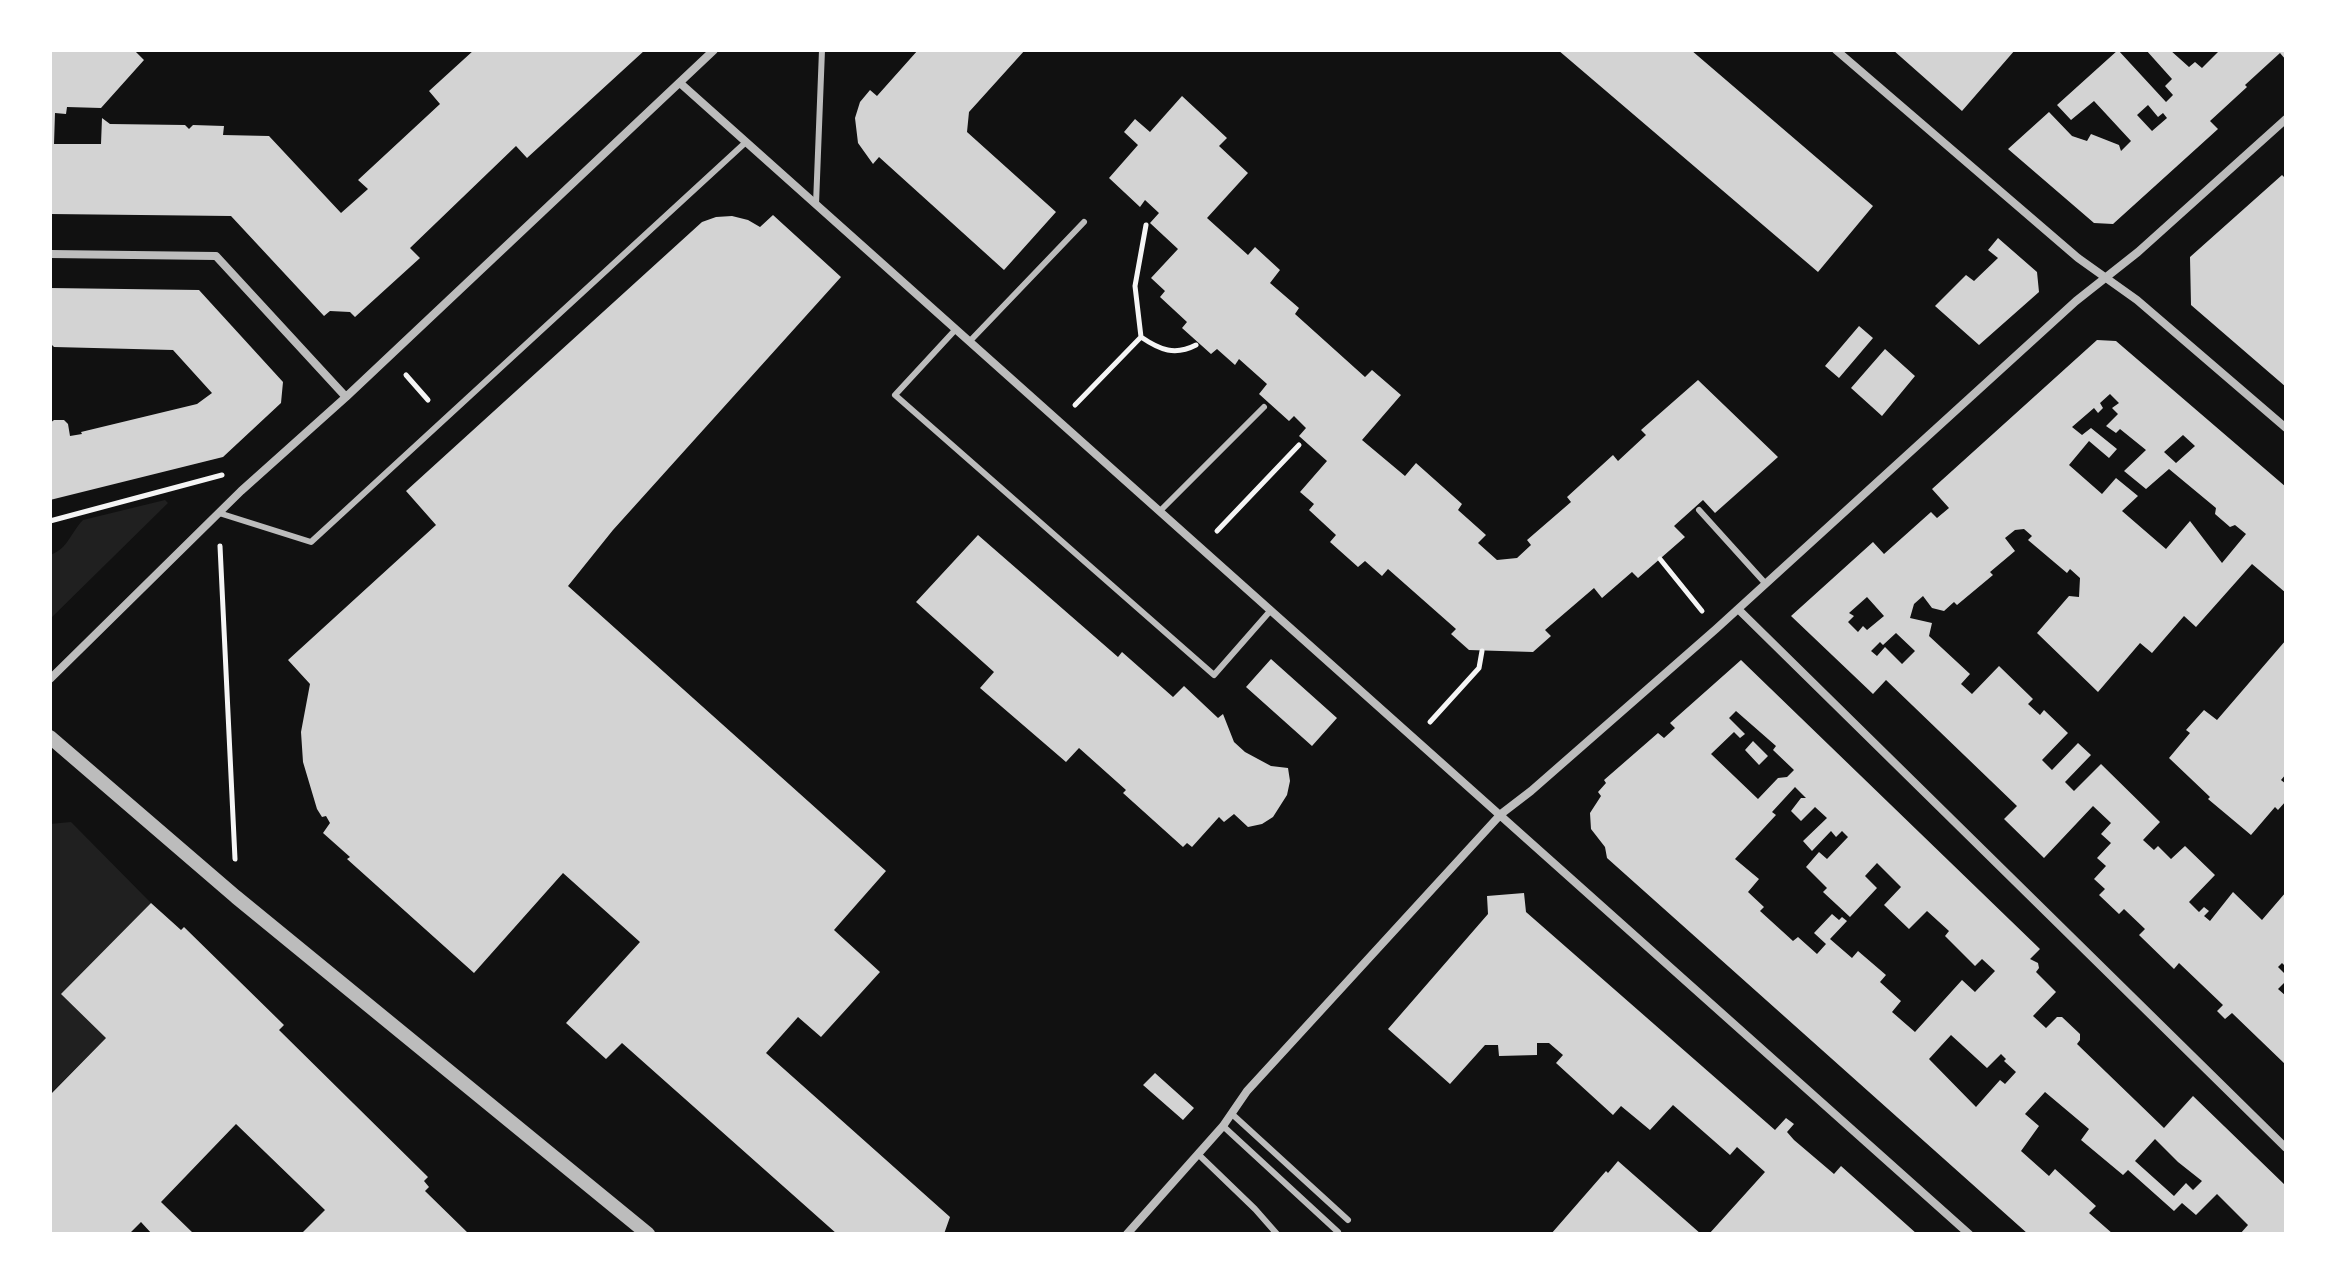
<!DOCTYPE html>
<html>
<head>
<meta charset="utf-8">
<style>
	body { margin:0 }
	#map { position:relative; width:2336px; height:1284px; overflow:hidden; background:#111; font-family:"Source Sans 3",sans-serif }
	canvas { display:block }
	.frame { position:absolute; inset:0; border:52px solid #fff; pointer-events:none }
</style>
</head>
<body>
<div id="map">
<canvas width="2336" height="1284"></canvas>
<div class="frame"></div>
</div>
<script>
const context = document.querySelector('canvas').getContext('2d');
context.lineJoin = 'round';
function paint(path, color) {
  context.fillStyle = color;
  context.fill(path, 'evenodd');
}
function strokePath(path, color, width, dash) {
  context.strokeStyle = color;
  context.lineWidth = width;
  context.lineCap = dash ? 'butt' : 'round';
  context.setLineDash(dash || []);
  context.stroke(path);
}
const green = new Path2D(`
	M165,500L168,503L50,619V555C68,549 71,532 83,520Z
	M71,822L151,903L62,994L106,1038L50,1094V824Z`);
const building = new Path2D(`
	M50,50H134L144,60L101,108L67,107L66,114L55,113L54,144H101L102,118L110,124L185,125L189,129L193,125L224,126L223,135L269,136L341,213L368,189L358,180L440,104L429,91L474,50H645L527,158L516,146L410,248L420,258L355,317L350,312L330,311L324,316L231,216L50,214Z
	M918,50H1025L969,112L967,132L1056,212L1004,270L879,157L873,164L858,143L855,118L860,102L870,90L877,96Z
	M1558,50H1691L1873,206L1818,272Z
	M1893,50H2015L1962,111Z
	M2118,50L2166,102L2173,95L2165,86L2172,79L2146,50H2170L2189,67L2195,62L2202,68L2220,50H2286V60L2280,53L2245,85L2247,87L2210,121L2218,129L2113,224L2094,223L2008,149L2049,112L2072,136L2087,141L2091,134L2119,145L2121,151L2131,141L2094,101L2071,120L2057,105ZM2148,105L2158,117L2163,113L2167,118L2152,131L2137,115Z
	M1182,96L1227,138L1219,146L1248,173L1207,218L1248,255L1255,247L1280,270L1270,283L1299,308L1295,314L1365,377L1372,370L1401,395L1362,440L1405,476L1416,463L1462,504L1458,510L1486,535L1478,543L1497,560L1517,558L1531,545L1527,540L1571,502L1567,497L1613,455L1618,461L1646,435L1641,430L1698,380L1778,457L1715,513L1703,500L1674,526L1685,537L1638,578L1632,572L1602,598L1594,588L1545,630L1551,636L1533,652L1469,650L1451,634L1456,629L1388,569L1382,576L1365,561L1358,567L1330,542L1336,535L1309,510L1314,504L1300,492L1327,461L1299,436L1306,428L1294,416L1289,421L1259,394L1267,384L1239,359L1235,365L1217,349L1211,354L1182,328L1187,322L1160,297L1165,291L1151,278L1178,249L1150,223L1159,213L1145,200L1140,207L1109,178L1138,145L1124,132L1135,119L1150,132Z
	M2282,175L2286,179V387L2191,305L2190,257Z
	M773,215L841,277L613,530L568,586L886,871L834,930L880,972L821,1037L798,1017L766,1053L950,1217L944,1234H837L622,1043L606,1059L566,1023L640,942L563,873L474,973L347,859L350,857L323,833L330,823L326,816L322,817L317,809L303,762L301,732L310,684L288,660L436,525L406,491L702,222L716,217L732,216L748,220L760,227Z
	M1998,238L2037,272L2039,292L1979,345L1935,306L1966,275L1974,281L1998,258L1988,250Z
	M50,288L199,290L283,382L281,403L223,457L50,500V423L54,420H64L68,424L70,436L82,434L81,432L197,404L212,393L173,350L54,347L50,343Z
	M1859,326L1873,338L1839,378L1825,366Z
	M2097,340L2116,341L2286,487V593L2252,564L2196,627L2184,616L2152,653L2140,643L2098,692L2037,633L2069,596L2079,597L2080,578L2070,569L2067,573L2028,540L2032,536L2024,529L2015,530L2005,538L2015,551L1990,572L1993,575L1957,605L1954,602L1944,611L1932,608L1923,596L1914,604L1910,618L1932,623L1929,636L1970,674L1961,684L1972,694L1999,666L2033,699L2028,704L2040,715L2044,710L2068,733L2042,760L2052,770L2078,743L2091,755L2065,782L2074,791L2101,764L2160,822L2143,840L2154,850L2158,846L2171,859L2185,846L2215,875L2189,902L2199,912L2204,907L2209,911L2204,916L2210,921L2233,892L2262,920L2286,892V967L2282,963L2278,967L2286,975V981L2278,989L2286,996V1065L2232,1013L2225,1019L2217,1011L2223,1005L2179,963L2174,969L2139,935L2145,929L2124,909L2119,914L2099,895L2105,889L2094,879L2106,866L2097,858L2111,843L2101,834L2111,823L2093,806L2044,858L2004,819L2017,806L1886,680L1873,694L1791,616L1873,542L1884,554L1931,512L1937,518L1949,508L1932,489ZM2110,394L2119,403L2112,408L2118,414L2106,426L2116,433L2120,429L2146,450L2124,471L2146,489L2169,469L2216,508L2215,514L2230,527L2235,525L2246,534L2222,563L2190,521L2166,549L2122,511L2138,496L2116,478L2102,494L2069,465L2089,441L2109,458L2117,449L2091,428L2082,435L2072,427L2094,408L2098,413L2103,408L2100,403ZM2183,435L2195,446L2176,463L2164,452ZM1867,597L1884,616L1867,630L1863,626L1858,632L1848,622L1854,616L1849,613ZM1896,633L1915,651L1902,664L1885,647L1877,656L1871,651L1880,642L1883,645Z
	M1885,349L1915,376L1882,416L1851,388Z
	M978,535L1118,657L1122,652L1173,697L1184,686L1218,718L1223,714L1234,742L1245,752L1271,766L1288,768L1290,781L1287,795L1273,817L1262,824L1248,827L1234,814L1224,822L1219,817L1192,847L1187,843L1183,847L1123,793L1126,790L1079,748L1066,762L980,688L994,672L916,602Z
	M2286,640V774L2281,780L2286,784V801L2278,810L2275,807L2251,835L2208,799L2210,797L2169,758L2190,733L2186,730L2204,710L2217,720Z
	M1271,659L1337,718L1312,746L1246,687Z
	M1741,660L2040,949L2030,959L2038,963L2039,968L2036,972L2056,992L2033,1016L2046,1028L2057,1017H2062L2080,1034V1040L2077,1044L2164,1128L2193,1096L2286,1186V1234H2240L2248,1225L2217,1194L2196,1215L2182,1203L2174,1211L2128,1170L2123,1175L2081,1140L2089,1129L2045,1092L2025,1114L2039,1126L2021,1151L2049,1176L2055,1169L2096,1206L2089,1213L2113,1234H2028L1607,858L1605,847L1591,829L1590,813L1601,796L1598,792L1606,783L1604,780L1658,733L1664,738L1675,728L1670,723ZM1736,711L1776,746L1773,750L1794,770L1787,777L1778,778L1758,799L1711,754L1734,732L1740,738L1745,734L1729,718ZM1795,787L1806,798H1801L1791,811L1801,821L1815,807L1827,818L1803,841L1812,851L1831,831L1836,837L1842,831L1848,837L1827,859L1819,852L1806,867L1827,888L1823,892L1850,917L1877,888L1865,876L1877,863L1901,887L1884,905L1909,929L1927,911L1949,931L1945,936L1975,966L1982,959L1995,971L1975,992L1962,980L1915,1032L1892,1012L1901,1001L1880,982L1886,975L1858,951L1852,958L1830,939L1847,921L1842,917L1839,920L1832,914L1814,933L1826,944L1817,954L1798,937L1793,941L1760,911L1764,907L1748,892L1759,879L1735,859L1776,815L1772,812ZM1951,1035L1987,1068L2001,1054L2006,1059L2004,1061L2016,1072L2005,1084L2000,1080L1976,1107L1929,1059ZM2155,1139L2178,1162L2202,1181L2193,1190L2186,1183L2174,1196L2135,1161Z
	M1753,741L1768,756L1759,765L1745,750Z
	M1524,893L1526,912L1775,1130L1786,1118L1794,1124L1787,1132L1794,1140L1834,1174L1841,1166L1917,1234H1709L1765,1172L1737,1147L1730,1155L1673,1105L1650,1130L1621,1106L1613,1115L1556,1063L1563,1055L1549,1043H1537V1055L1499,1056L1498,1045H1485L1450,1084L1388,1029L1488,914L1487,896Z
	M151,903L181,930L184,927L284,1025L279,1030L428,1177L424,1181L429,1187L425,1191L469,1234H301L325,1210L236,1124L161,1202L194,1234H152L141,1222L129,1234H50V1095L106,1038L61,994Z
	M1155,1073L1194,1108L1183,1120L1143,1085Z
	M1618,1161L1701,1234H1551L1606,1171L1608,1173Z`);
const path = new Path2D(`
	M1146,225L1135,286L1141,337C1160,350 1175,356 1196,345
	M406,375L428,400
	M1075,405L1141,337
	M50,521L222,475
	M1217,531L1299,445
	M220,546L235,859
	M1660,559L1702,611
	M1430,722L1479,668L1482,651`);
const service = new Path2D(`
	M816,204L822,50
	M956,329L895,395L1214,675L1271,610
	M970,341L1084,222
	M1699,510L1765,583
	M1160,511L1264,407
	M219,513L311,542L746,142
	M1232,1114L1348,1220
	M1223,1126L1338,1232
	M1198,1154L1255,1209L1277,1234`);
const minor = new Path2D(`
	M1836,50L2078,258L2137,300L2286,428
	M680,83L1969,1234
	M50,254L216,256L346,397
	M1738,609L2286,1148
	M50,679L241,491L346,397L714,50
	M1127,1234L1223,1126L1247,1091L1501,814L1531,791L1716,629L2076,301L2138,252L2286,119`);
const tertiary = new Path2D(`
	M50,737L236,897L648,1234`);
paint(green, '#202020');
paint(building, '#d3d3d3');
strokePath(path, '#f5f5f5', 5);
strokePath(service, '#bcbcbc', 6);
strokePath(minor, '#bcbcbc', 8);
strokePath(tertiary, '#bcbcbc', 14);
</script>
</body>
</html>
